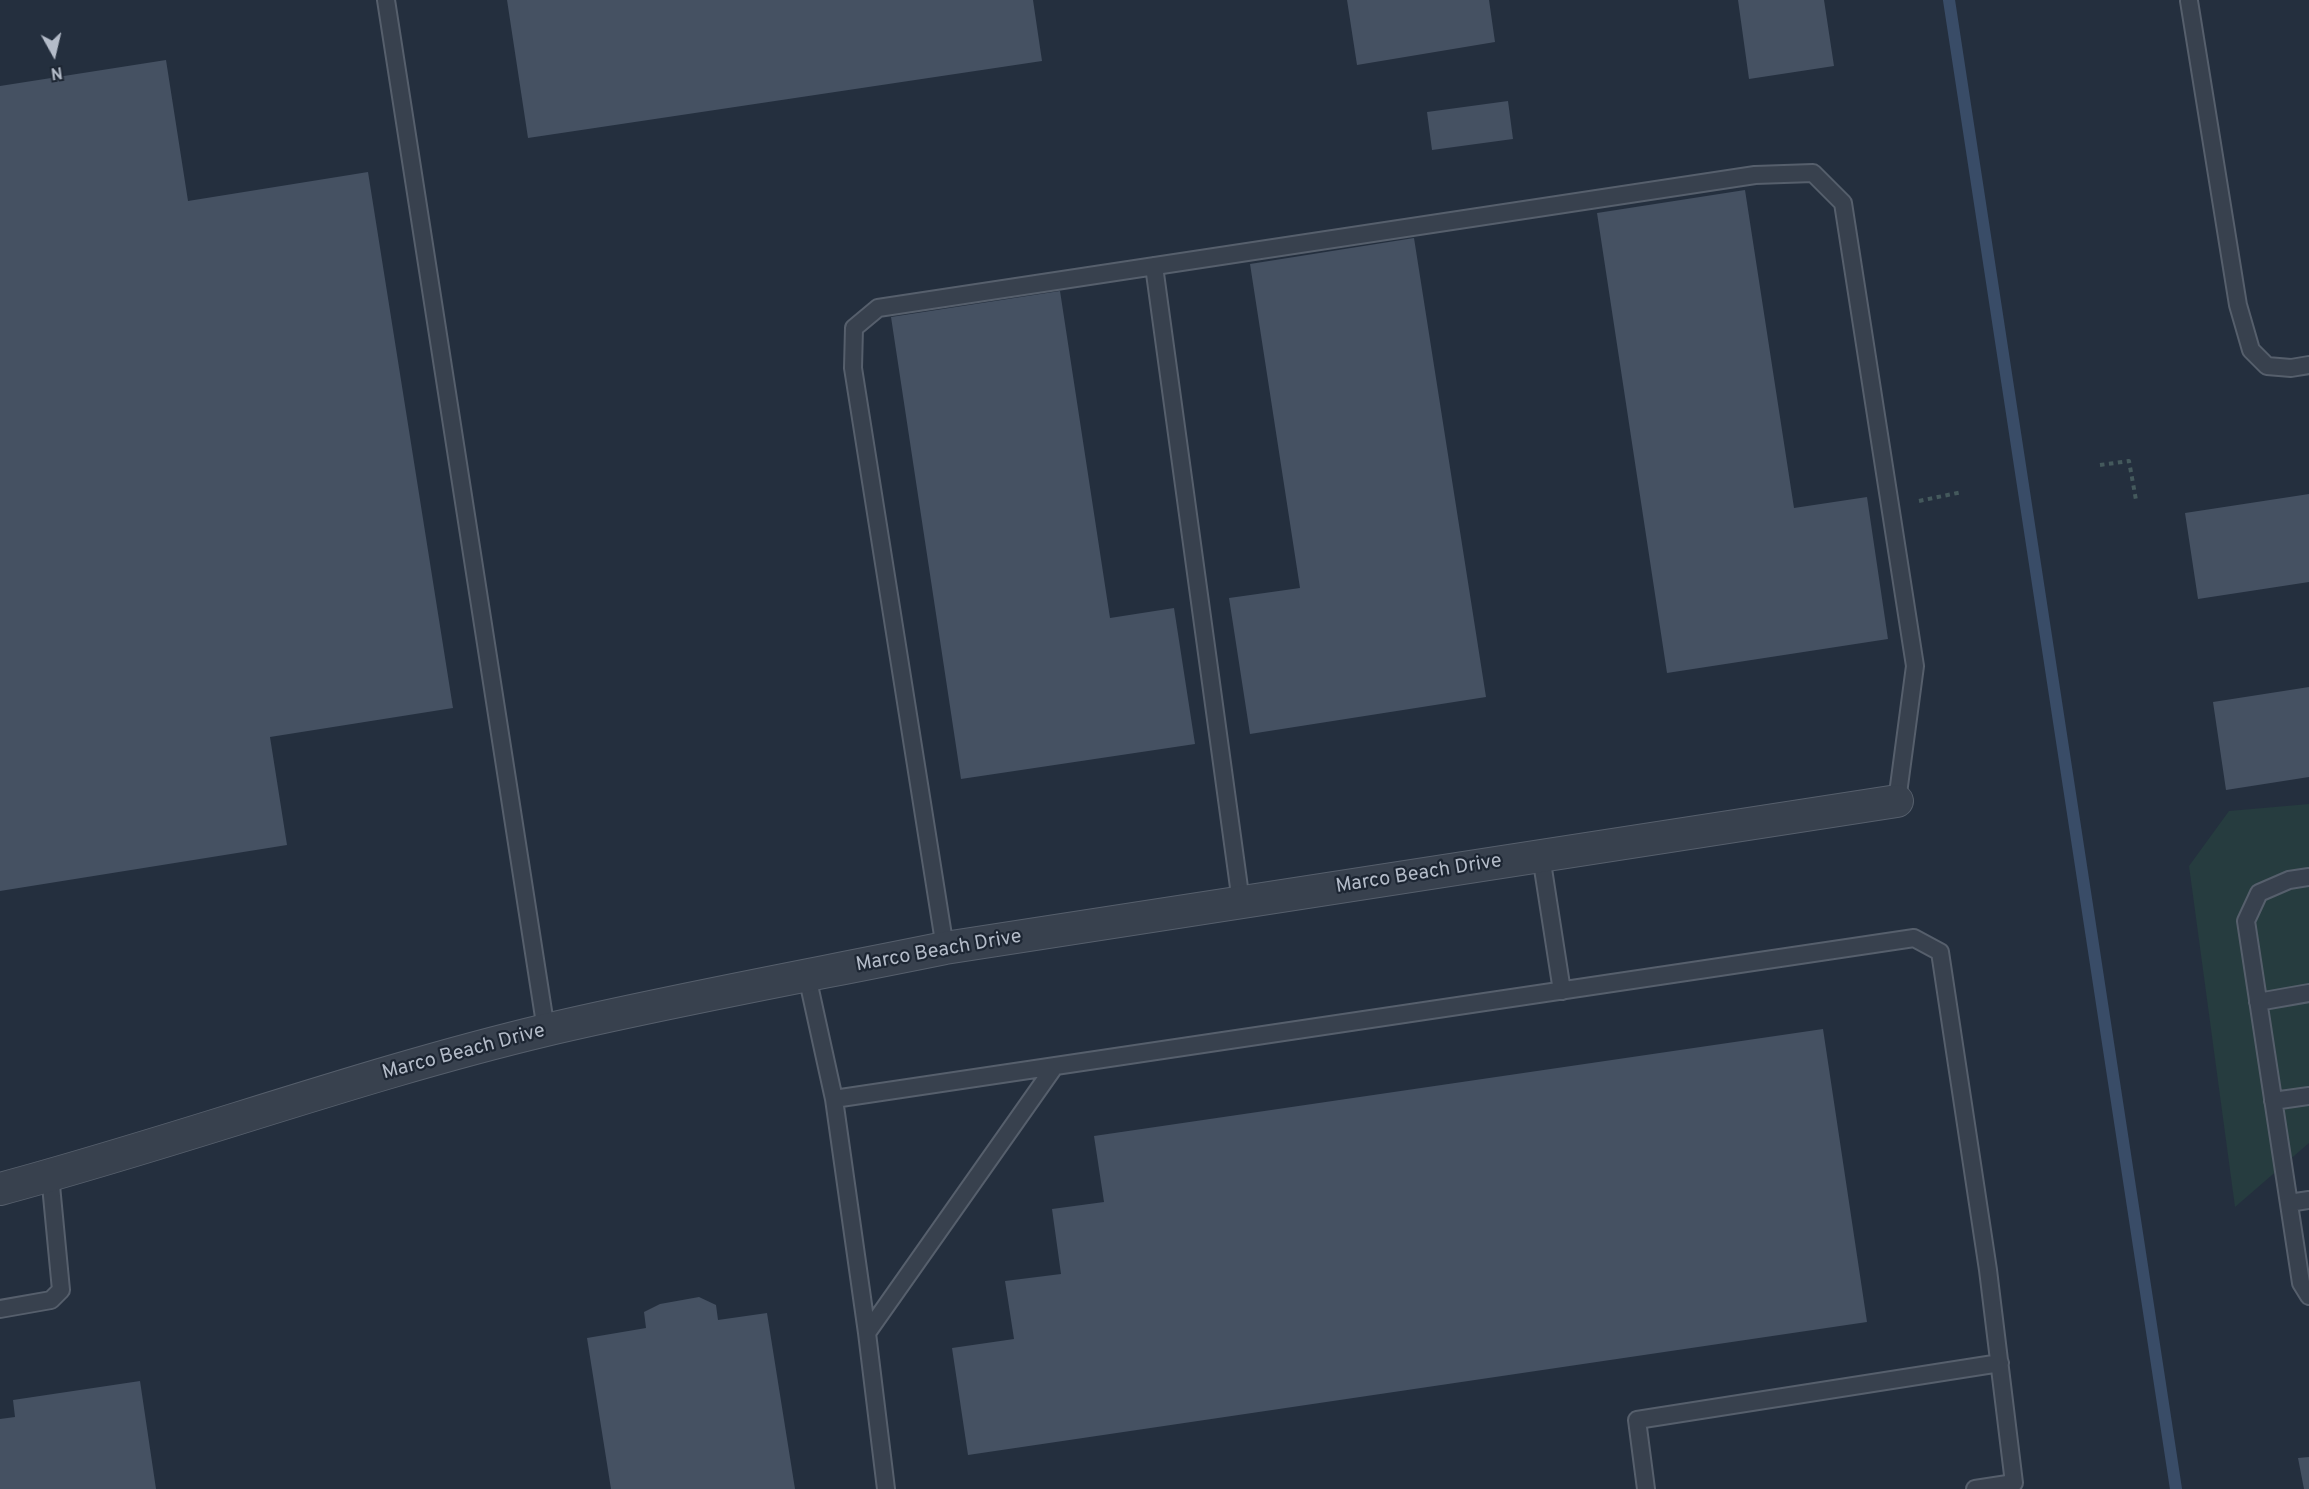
<!DOCTYPE html>
<html>
<head>
<meta charset="utf-8">
<style>
	body { margin:0 }
	#map { position:relative; width:2309px; height:1489px; overflow:hidden; background:#242f3e; font-family:Overpass,sans-serif }
	canvas { display:block }
	.north { position:absolute; left:24px; top:24px; width:60px; height:60px; -webkit-text-stroke:4px #1d2633; paint-order:stroke; rotate:172deg; font-size:16px; font-weight:700; line-height:24px; text-align:center; color:#b4bcc9 }
	.north::after { content:''; display:block; margin:auto; width:21px; height:27px; background:#b4bcc9; clip-path:polygon(50% 0,100% 100%,50% 72%,0 100%) }
</style>
</head>
<body>
<div id="map">
<canvas width="2309" height="1489"></canvas>
<div class="north">N</div>
</div>
<script>
const context = document.querySelector('canvas').getContext('2d');
context.lineJoin = 'round';
function paint(path, color) {
  context.fillStyle = color;
  context.fill(path, 'evenodd');
}
function strokePath(path, color, width, dash) {
  context.strokeStyle = color;
  context.lineWidth = width;
  context.lineCap = dash ? 'butt' : 'round';
  context.setLineDash(dash || []);
  context.stroke(path);
}
function write(font, color, halo, rows, align = 'center') {
  context.font = font + ' Overpass,sans-serif';
  context.lineWidth = 4.5;
  context.setLineDash([]);
  context.textBaseline = 'middle';
  context.strokeStyle = halo;
  context.fillStyle = color;
  for (const [text, x, y, turn = 0] of rows) {
    context.save();
    context.translate(x, y);
    context.rotate((+turn || 0) * Math.PI / 180);
    context.textAlign = isNaN(turn) ? turn : align;
    if (halo) context.strokeText(text, 0, 0);
    context.fillText(text, 0, 0);
    context.restore();
  }
}
const green = new Path2D(`
	M2309,804V1143L2235,1207L2189,866L2229,811Z`);
const stream = new Path2D(`
	M1949,0L2176,1489`);
const building = new Path2D(`
	M507,0H1033L1042,61L528,138Z
	M1347,0H1489L1495,42L1357,65Z
	M1738,0H1824L1834,66L1749,79Z
	M166,60L188,201L368,172L453,708L270,737L287,845L0,891V86Z
	M1508,101L1513,139L1432,150L1427,112Z
	M1745,190L1794,508L1867,497L1888,639L1667,673L1597,213Z
	M1414,238L1486,697L1250,734L1229,598L1300,588L1250,264Z
	M1060,291L1110,618L1174,608L1195,744L961,779L891,317Z
	M2309,494V582L2198,599L2185,513Z
	M2309,687V777L2226,790L2213,702Z
	M1823,1029L1867,1322L968,1455L952,1348L1014,1339L1005,1281L1061,1274L1052,1209L1104,1202L1094,1136Z
	M699,1297L716,1305L718,1320L767,1313L795,1489H611L587,1338L646,1328L644,1312L660,1304Z
	M140,1381L156,1489H0V1419L15,1417L13,1400Z
	M2309,1457V1489H2304L2298,1458Z`);
const path = new Path2D(`
	M2100,465L2129,461L2136,500
	M1919,501L1962,492`);
const lane = new Path2D(`
	M386,0L546,1030
	M2189,1L2238,305L2251,350L2267,366L2291,368L2309,365
	M1154,266L1241,902
	M1541,856L1562,991
	M2309,877L2289,880L2259,893L2246,921L2301,1283L2309,1296
	M945,948L853,368L854,328L878,308L1755,175L1813,173L1843,203L1915,666L1897,801
	M807,976L834,1099L867,1333
	M2258,1002L2309,993
	M834,1099L1914,938L1940,952L1988,1270L2014,1483L1975,1489
	M2273,1101L2309,1096
	M2289,1203L2309,1200
	M0,1309L51,1300L61,1290L50,1175
	M886,1489L867,1333L1055,1066
	M1646,1489L1637,1420L2000,1363`);
const street = new Path2D(`
	M0,1189C183,1140 362,1074 546,1030C678,999 812,975 945,948L1897,801`);
const streetNames = [
	["Marco Beach Drive",1419,875,-9],
	["Marco Beach Drive",939,952,-10],
	["Marco Beach Drive",464,1053,-15]
];
paint(green, '#263c3f');
strokePath(stream, '#394c67', 12);
paint(building, '#455162');
strokePath(lane, '#565f6c', 20);
strokePath(street, '#565f6c', 34);
strokePath(path, '#44595c', 4, [4.5, 4.5]);
strokePath(lane, '#38414e', 16);
strokePath(street, '#38414e', 32);
write('20px', '#b4bcc9', '#1d2633', streetNames);
</script>
</body>
</html>
